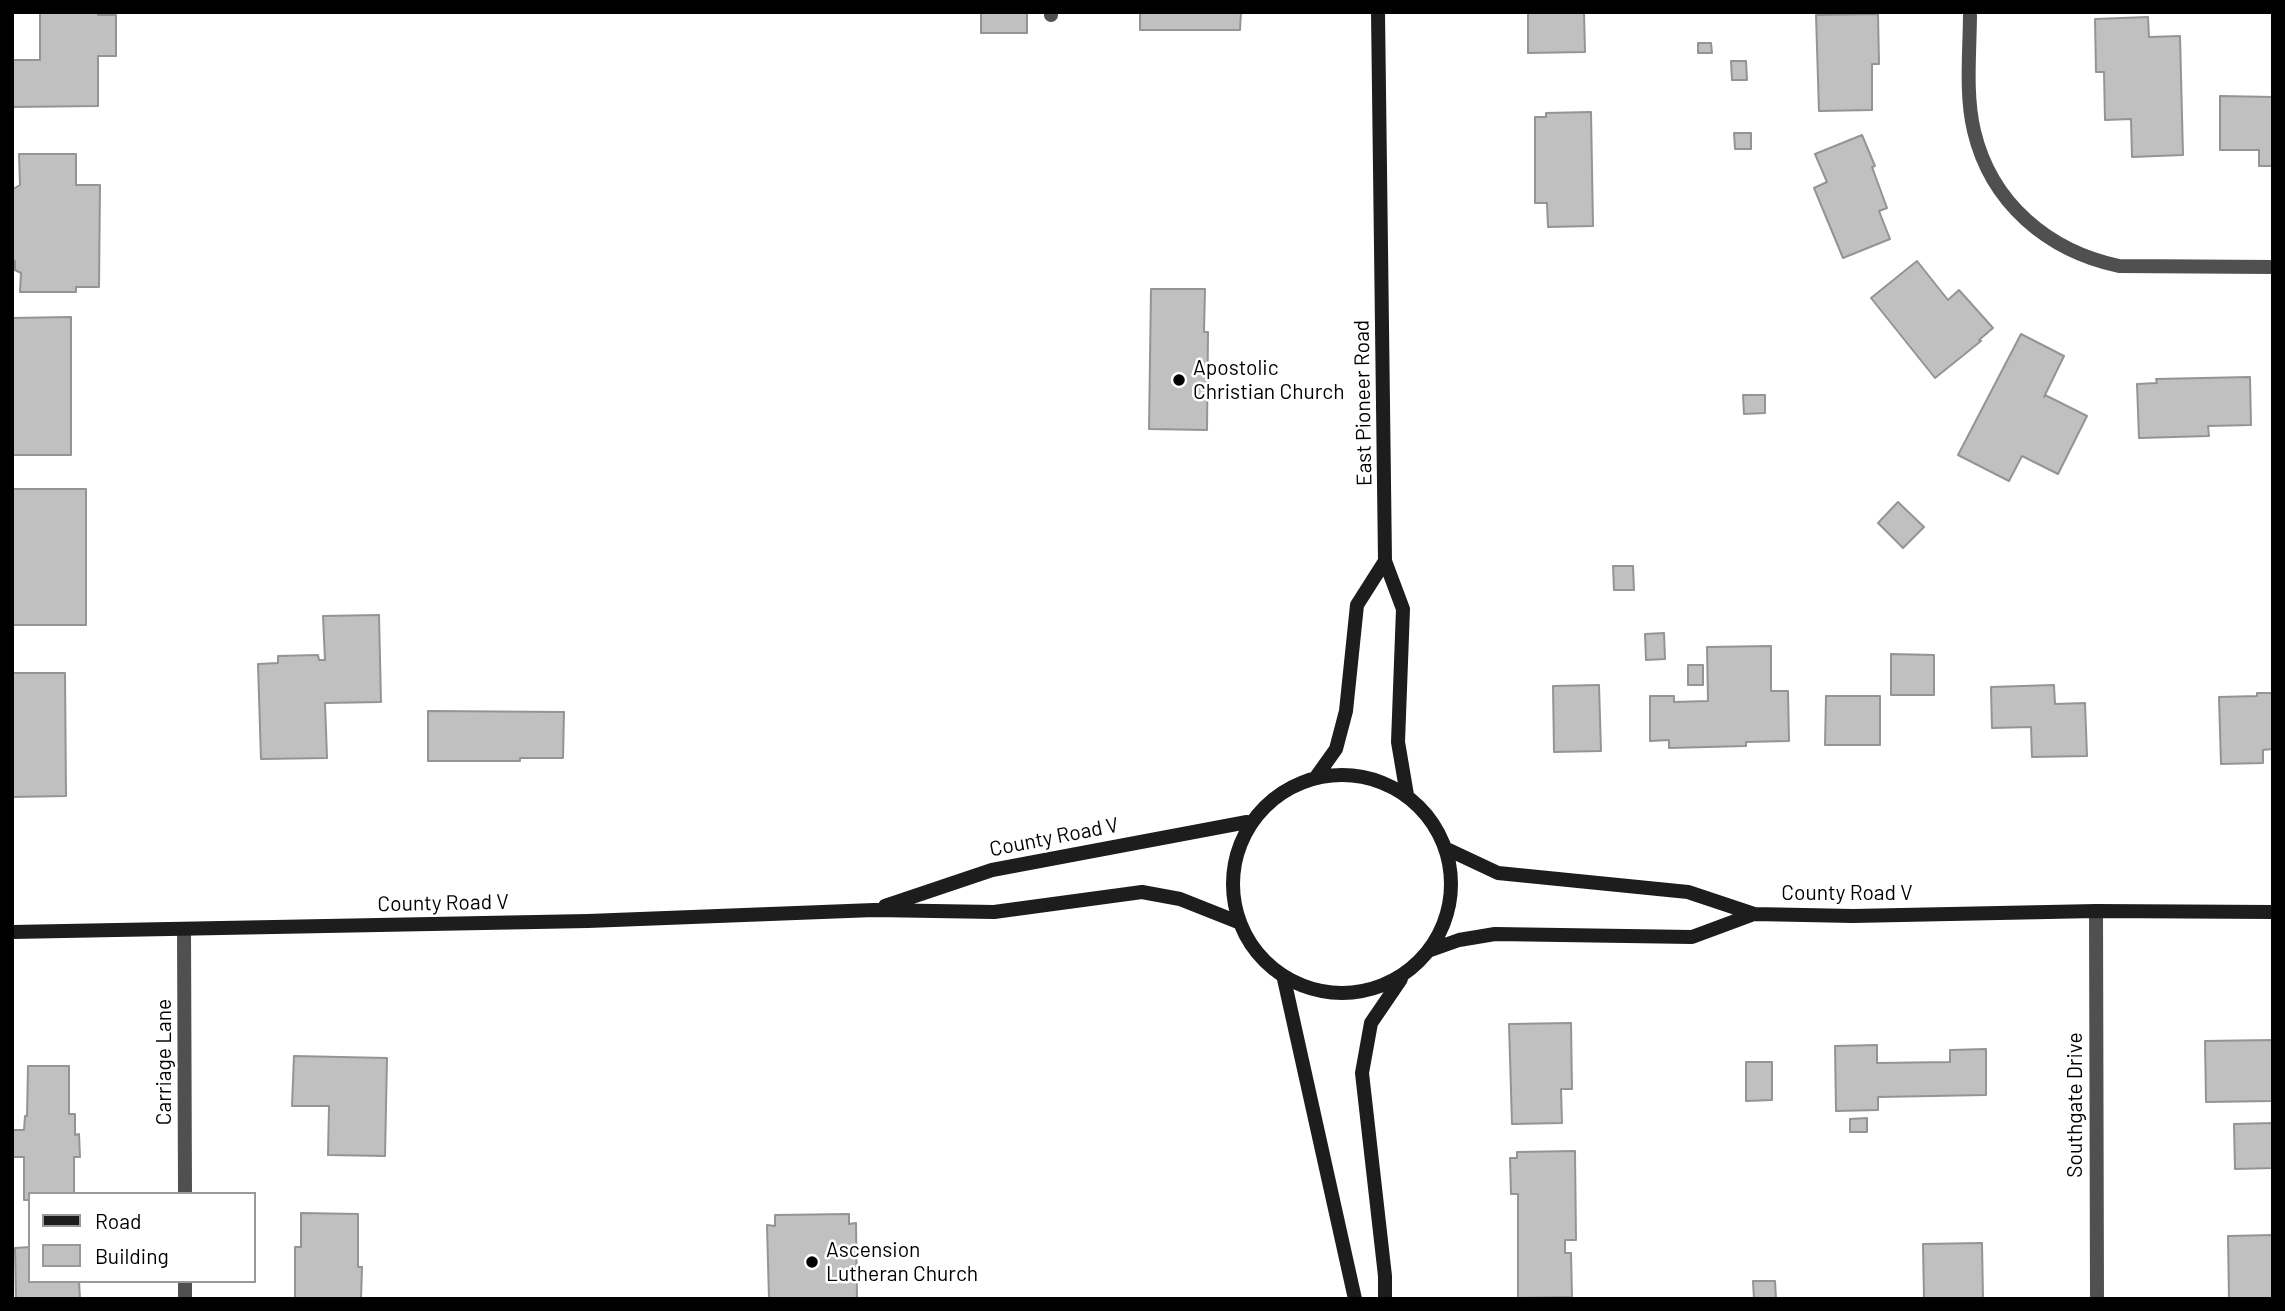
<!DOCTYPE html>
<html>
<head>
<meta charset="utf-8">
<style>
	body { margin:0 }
	#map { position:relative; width:2285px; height:1311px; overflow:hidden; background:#fff; font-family:Barlow,sans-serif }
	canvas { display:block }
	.frame { position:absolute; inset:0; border:14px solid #000; pointer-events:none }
	.legend { position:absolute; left:28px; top:1192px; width:228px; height:91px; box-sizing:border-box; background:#fff; border:2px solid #999; margin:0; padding:9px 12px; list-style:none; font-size:21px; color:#000 }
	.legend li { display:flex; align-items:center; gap:14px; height:35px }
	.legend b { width:35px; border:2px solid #999 }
</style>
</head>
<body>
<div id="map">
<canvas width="2285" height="1311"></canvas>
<div class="frame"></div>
<ul class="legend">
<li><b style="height:9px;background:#1d1d1d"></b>Road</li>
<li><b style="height:19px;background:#c0c0c0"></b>Building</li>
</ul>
</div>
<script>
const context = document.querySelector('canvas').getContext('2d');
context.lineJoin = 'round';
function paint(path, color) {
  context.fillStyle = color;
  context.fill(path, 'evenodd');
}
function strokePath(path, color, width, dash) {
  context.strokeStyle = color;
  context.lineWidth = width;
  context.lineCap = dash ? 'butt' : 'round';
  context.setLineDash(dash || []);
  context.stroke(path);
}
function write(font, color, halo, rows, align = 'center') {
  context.font = font + ' Barlow,sans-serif';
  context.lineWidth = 5;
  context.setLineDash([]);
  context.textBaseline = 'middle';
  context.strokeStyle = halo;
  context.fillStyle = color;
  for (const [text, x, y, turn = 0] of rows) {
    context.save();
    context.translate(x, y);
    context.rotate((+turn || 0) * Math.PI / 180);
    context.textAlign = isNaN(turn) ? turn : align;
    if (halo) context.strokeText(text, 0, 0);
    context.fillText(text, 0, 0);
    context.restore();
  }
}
const building = new Path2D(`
	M40,12H98V15H116V56H98V106L12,107V60H40Z
	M981,12H1027V33H981Z
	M1140,12H1241L1240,30H1140Z
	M1528,12H1584L1585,52L1528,53Z
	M1878,14L1879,64H1872V110L1819,111L1816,15Z
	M2148,17L2149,37L2180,36L2183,155L2132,157L2131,119L2105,120L2104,72H2096L2095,19Z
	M1698,43H1711L1712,53H1698Z
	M1731,61H1746L1747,80H1732Z
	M2220,96L2273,97V166H2259V150H2220Z
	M1591,112L1593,226L1548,227L1547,203H1535V117H1546V113Z
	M1734,133H1751V149H1735Z
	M1862,135L1875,166L1872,167L1887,208L1879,211L1890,239L1843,258L1814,188L1827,182L1815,154Z
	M19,154H76V185H100L99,287H76V292H20L21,273L15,270V261H12V194L13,189L20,185Z
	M1917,261L1948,300L1959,290L1993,328L1979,340L1981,341L1935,378L1871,298Z
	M1151,289H1205L1204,332H1208L1207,430L1149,429Z
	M71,317V455H12V318Z
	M2021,334L2064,356L2044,397L2045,395L2087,416L2058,474L2022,456L2009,481L1958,455Z
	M2250,377L2251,425L2208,426L2209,436L2139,438L2137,384L2157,383L2156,379Z
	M1743,395H1765V413L1744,414Z
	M13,489H86V625H12Z
	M1898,502L1924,527L1903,548L1878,523Z
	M1613,566H1633L1634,590H1614Z
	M379,615L381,702L325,703L327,758L261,759L258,664L278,663V656L318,655L319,660H325L323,616Z
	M1664,633L1665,659L1646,660L1645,634Z
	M1771,646V691H1788L1789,741L1746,742V746L1669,748V740L1650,741V696H1674V702L1708,701L1707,647Z
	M1891,654L1934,655V695H1891Z
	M1688,665H1703V685H1688Z
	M12,673H65L66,796L12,797Z
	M1599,685L1601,751L1554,752L1553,686Z
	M2054,685L2055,704L2085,703L2087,756L2032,757L2031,727L1992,728L1991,687Z
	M2257,693H2273V749L2263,750V763L2221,764L2219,697L2257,696Z
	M1826,696H1880V745H1825Z
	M428,711L564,712L563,758H520V761H428Z
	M1571,1023L1572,1089H1561L1562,1123L1512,1124L1509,1024Z
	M2273,1040V1101L2206,1102L2205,1041Z
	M1877,1045V1063L1950,1062V1050L1986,1049V1095L1878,1097V1110L1836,1111L1835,1046Z
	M294,1056L387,1058L385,1156L328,1155L329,1106H292Z
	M1746,1062H1772V1100L1746,1101Z
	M28,1066H69V1114H75V1135L79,1134L80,1157H74V1194H30V1200H24V1157H12V1130H24L25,1116H27Z
	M1867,1118V1132H1850V1119Z
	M2273,1123V1168L2235,1169L2234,1124Z
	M1575,1151L1576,1240H1565V1253H1571L1572,1297L1518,1298V1194H1511L1510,1158H1517V1152Z
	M301,1213L358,1214V1267H362L361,1299H295V1247H301Z
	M849,1214V1224L856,1223L857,1299H769L767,1225L775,1226V1215Z
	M2273,1235V1299H2229L2228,1236Z
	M1982,1243L1983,1299H1924L1923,1244Z
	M30,1247V1281H79L80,1299H16L15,1248Z
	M1753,1281H1775L1776,1299H1754Z`);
const service = new Path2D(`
	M1051,15V12`);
const minor = new Path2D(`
	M1970,12C1970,51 1965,93 1974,131C1991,203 2048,251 2119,266L2273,267
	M2096,911L2097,1299
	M184,929L185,1194
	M185,1281V1299`);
const secondary = new Path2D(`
	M1385,561L1403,609L1398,742L1407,795
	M1233 884a109 109 0 1 1 218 0a109 109 0 1 1-218 0Z
	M1316,777L1336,749L1346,711L1357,605L1385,561L1378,12
	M1449,850L1498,873L1688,892L1754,914
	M885,906L992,870L1247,822
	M12,932L588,921L874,910L994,912L1142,892L1180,899L1238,922
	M1428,951L1459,940L1495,934L1692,937L1754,914L1853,916L2096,911L2273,912
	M1284,979L1355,1299
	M1385,1299V1276L1362,1073L1371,1023L1401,979`);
const markers = [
	[1179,380,7,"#000"],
	[812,1262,7,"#000"]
];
const poiNames = [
	["Apostolic",1193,368],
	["Christian Church",1193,392],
	["Ascension",826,1250],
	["Lutheran Church",826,1274]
];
const streetNames = [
	["East Pioneer Road",1363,403,-91],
	["County Road V",1054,837,-11],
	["County Road V",1847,893],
	["County Road V",443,903,-1],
	["Carriage Lane",164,1062,-90],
	["Southgate Drive",2075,1105,-90]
];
paint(building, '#c0c0c0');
strokePath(building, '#949494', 2);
strokePath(service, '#505050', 14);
strokePath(minor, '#505050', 14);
strokePath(secondary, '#1d1d1d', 14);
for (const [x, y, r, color] of markers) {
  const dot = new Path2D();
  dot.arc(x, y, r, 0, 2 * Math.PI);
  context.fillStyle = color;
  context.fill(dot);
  strokePath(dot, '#fff', 2.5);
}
write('21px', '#000', '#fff', poiNames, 'left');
write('21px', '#000', '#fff', streetNames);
</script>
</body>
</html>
